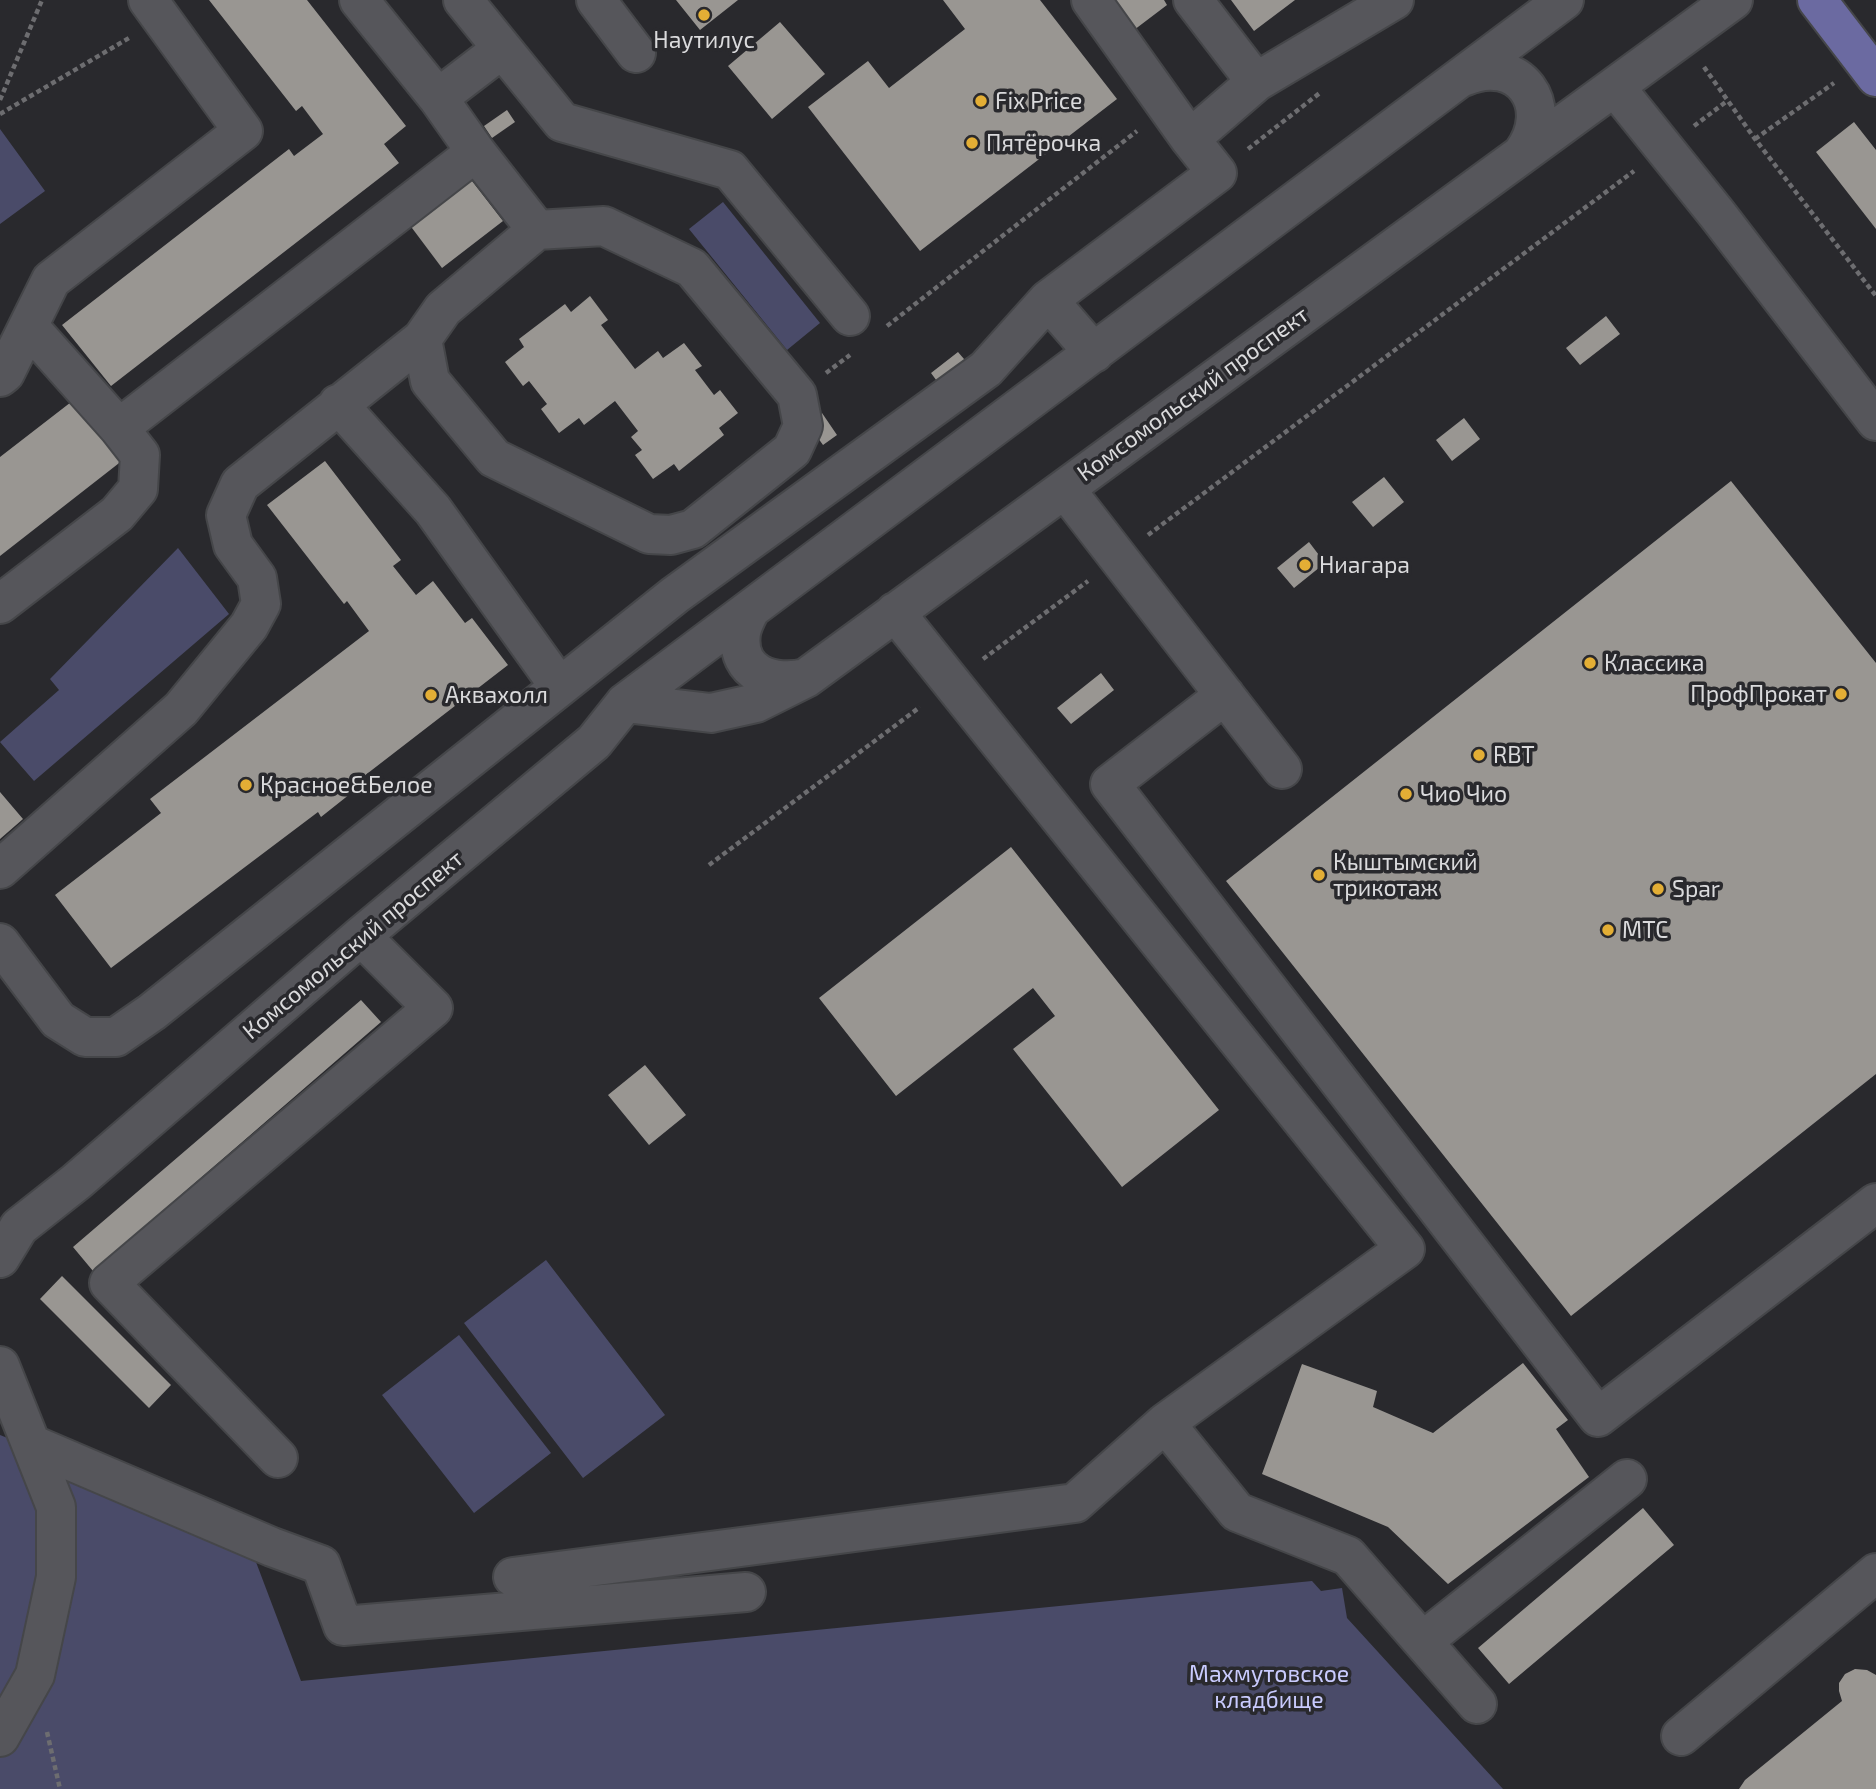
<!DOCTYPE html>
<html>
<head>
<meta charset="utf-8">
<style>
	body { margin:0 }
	canvas { display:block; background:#29292d }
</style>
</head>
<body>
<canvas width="1876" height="1789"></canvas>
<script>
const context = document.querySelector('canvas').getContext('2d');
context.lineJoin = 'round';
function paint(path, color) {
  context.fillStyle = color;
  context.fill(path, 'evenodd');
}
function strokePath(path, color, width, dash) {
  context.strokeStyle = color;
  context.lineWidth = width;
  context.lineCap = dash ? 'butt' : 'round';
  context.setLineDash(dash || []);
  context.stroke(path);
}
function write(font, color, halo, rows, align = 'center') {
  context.font = font + ' "Exo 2",sans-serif';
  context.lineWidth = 7;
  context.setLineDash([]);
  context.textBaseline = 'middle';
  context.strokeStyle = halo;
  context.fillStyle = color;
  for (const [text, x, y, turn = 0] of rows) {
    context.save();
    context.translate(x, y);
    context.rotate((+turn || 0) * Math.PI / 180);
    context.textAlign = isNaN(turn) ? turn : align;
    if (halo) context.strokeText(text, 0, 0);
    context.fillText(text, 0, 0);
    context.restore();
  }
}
const green = new Path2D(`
	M0,129L45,191L0,224Z
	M723,202L820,323L787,350L689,229Z
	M178,548L229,614L34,781L0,742L59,690L50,679Z
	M546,1260L665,1415L583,1478L464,1323Z
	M459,1335L551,1453L474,1513L382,1395Z
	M0,1435L245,1533L301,1681L1312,1581L1321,1591L1342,1588L1347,1618L1503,1789H0Z`);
const building = new Path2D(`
	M209,0H307L406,126L384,144L399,163L111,386L62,325L289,149L294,156L323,134L302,106L296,111Z
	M676,0H738L700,30Z
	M943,0H1040L1117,99L920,251L808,107L868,61L889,88L965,29Z
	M1111,0H1164L1167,5L1134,30Z
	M1231,0H1295L1254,31Z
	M780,22L825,74L772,119L728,66Z
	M507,110L515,122L492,138L484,126Z
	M1854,122L1876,150V229L1816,152Z
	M469,177L503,221L442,268L409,224Z
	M590,296L608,320L601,325L635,369L658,351L663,358L684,343L702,366L695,370L714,395L720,390L738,413L719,428L724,435L679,471L674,464L653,479L635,455L642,450L631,437L638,431L615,401L584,425L579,418L559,433L541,409L547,404L529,381L523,386L505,362L524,347L519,339L565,304L571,312Z
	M1606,316L1620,334L1580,365L1566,348Z
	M958,352L970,366L942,388L931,373Z
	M75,399L123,460L0,556V457Z
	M822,413L837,435L823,445L808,424Z
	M1464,418L1480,439L1452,461L1436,440Z
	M325,461L401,560L393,566L416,595L433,581L465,623L472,618L508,665L346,790L350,794L321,817L318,812L111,968L55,895L161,813L150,799L369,631L347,601L344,604L267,505Z
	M1384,477L1404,502L1373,527L1352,502Z
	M1731,481L1876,663V1074L1571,1316L1226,881Z
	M1309,542L1325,563L1294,588L1277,568Z
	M1101,673L1114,690L1071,724L1057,708Z
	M0,792L23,819L0,839Z
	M1011,847L1219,1110L1122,1187L1013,1049L1055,1016L1033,988L896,1096L819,998Z
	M361,1000L381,1022L93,1271L73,1247Z
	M645,1065L686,1115L649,1145L608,1095Z
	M62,1276L171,1385L149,1408L40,1299Z
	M1523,1363L1568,1420L1556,1429L1589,1477L1448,1584L1388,1527L1262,1474L1302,1364L1377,1391L1373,1407L1433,1433Z
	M1643,1508L1674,1545L1509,1684L1478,1648Z
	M1855,1669L1867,1670L1876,1675V1789H1739L1745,1780L1842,1701L1839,1691V1683L1845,1674Z`);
const path = new Path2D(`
	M1704,67L1755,139L1876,296
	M0,100L42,0
	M0,114L129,38
	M1694,126L1727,101
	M1755,139L1834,83
	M1248,149L1321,92
	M887,326L1137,131
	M826,373L850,355
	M1148,535L1634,171
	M983,659L1088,581
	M709,865L920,707
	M47,1732L60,1789`);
const minor = new Path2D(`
	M463,0L562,122L730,170L850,316
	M596,0L636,53
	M1091,0L1190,139
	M1193,0L1256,82
	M1463,77C1519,52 1558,106 1522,154
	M1615,87L1717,214L1876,421
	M438,98L502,49
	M29,327L119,428
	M422,339L430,381L494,458L649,534L671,535L693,529L792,450L803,426L797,395L692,268L604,226L537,230
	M1094,353L1048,300L1217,173L1190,139L1256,82L1394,0
	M0,377L5,373L51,280L243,131L148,0
	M338,404L433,510L559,686
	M1065,489L1282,769
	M0,604L117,514L138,489L140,455L119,428L476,152L438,98L359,0
	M749,612C746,618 742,626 741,633C735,674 774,686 806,678
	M1225,695L1110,784L1598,1417L1876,1203
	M625,703L711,713L756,703L806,678L1733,0
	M0,869L181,709L249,626L261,604L257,578L233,545L226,515L240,484L422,339L443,309L537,230L476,152
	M0,943L58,1020L85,1037H116L152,1012L675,595L986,369L1048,300
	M0,1258L19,1227L76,1182L361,936L594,742L625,703L1564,0
	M0,1366L56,1507V1577L35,1675L0,1737
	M1165,1423L1237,1512L1348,1556L1477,1704
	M31,1444L272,1547L321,1565L343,1626L746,1592
	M278,1458L109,1283L433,1008L361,936
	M513,1577L1075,1503L1165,1423L1405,1249L895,612
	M1423,1641L1627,1479
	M1681,1736L1876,1573`);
const major = new Path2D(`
	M1817,0L1876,77`);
const markers = [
	[704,15,7,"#e3ae35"],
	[981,101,7,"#e3ae35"],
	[972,143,7,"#e3ae35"],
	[1305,565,7,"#e3ae35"],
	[1590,663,7,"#e3ae35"],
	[1841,694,7,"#e3ae35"],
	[431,695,7,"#e3ae35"],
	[1479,755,7,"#e3ae35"],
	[246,785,7,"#e3ae35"],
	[1406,794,7,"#e3ae35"],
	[1319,875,7,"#e3ae35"],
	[1658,889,7,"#e3ae35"],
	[1608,930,7,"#e3ae35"]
];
const poiNames = [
	["Наутилус",704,40,"center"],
	["Fix Price",995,101],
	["Пятёрочка",986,143],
	["Ниагара",1319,565],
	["Классика",1604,663],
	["ПрофПрокат",1827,694,"right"],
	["Аквахолл",445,695],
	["RBT",1493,755],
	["Красное&Белое",260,785],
	["Чио Чио",1420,794],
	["Кыштымский",1333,862],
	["трикотаж",1333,888],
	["Spar",1672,889],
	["МТС",1622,930]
];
const streetNames = [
	["Комсомольский проспект",1193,394,-36],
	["Комсомольский проспект",353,945,-40]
];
const parkNames = [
	["Махмутовское",1269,1674],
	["кладбище",1269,1700]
];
paint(green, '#4a4b69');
paint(building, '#999692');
strokePath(minor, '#454649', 42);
strokePath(major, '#454649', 42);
strokePath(path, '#6d6d70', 4.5, [5, 3.5]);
strokePath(minor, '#56565b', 38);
strokePath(major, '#6b6aa1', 38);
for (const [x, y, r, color] of markers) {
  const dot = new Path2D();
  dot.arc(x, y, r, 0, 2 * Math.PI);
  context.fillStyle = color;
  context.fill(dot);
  strokePath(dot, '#29292d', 2.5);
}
write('23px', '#dadadc', '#29292d', poiNames, 'left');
write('23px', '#dadadc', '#29292d', streetNames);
write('23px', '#c9cbfe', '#29292d', parkNames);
</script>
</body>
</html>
